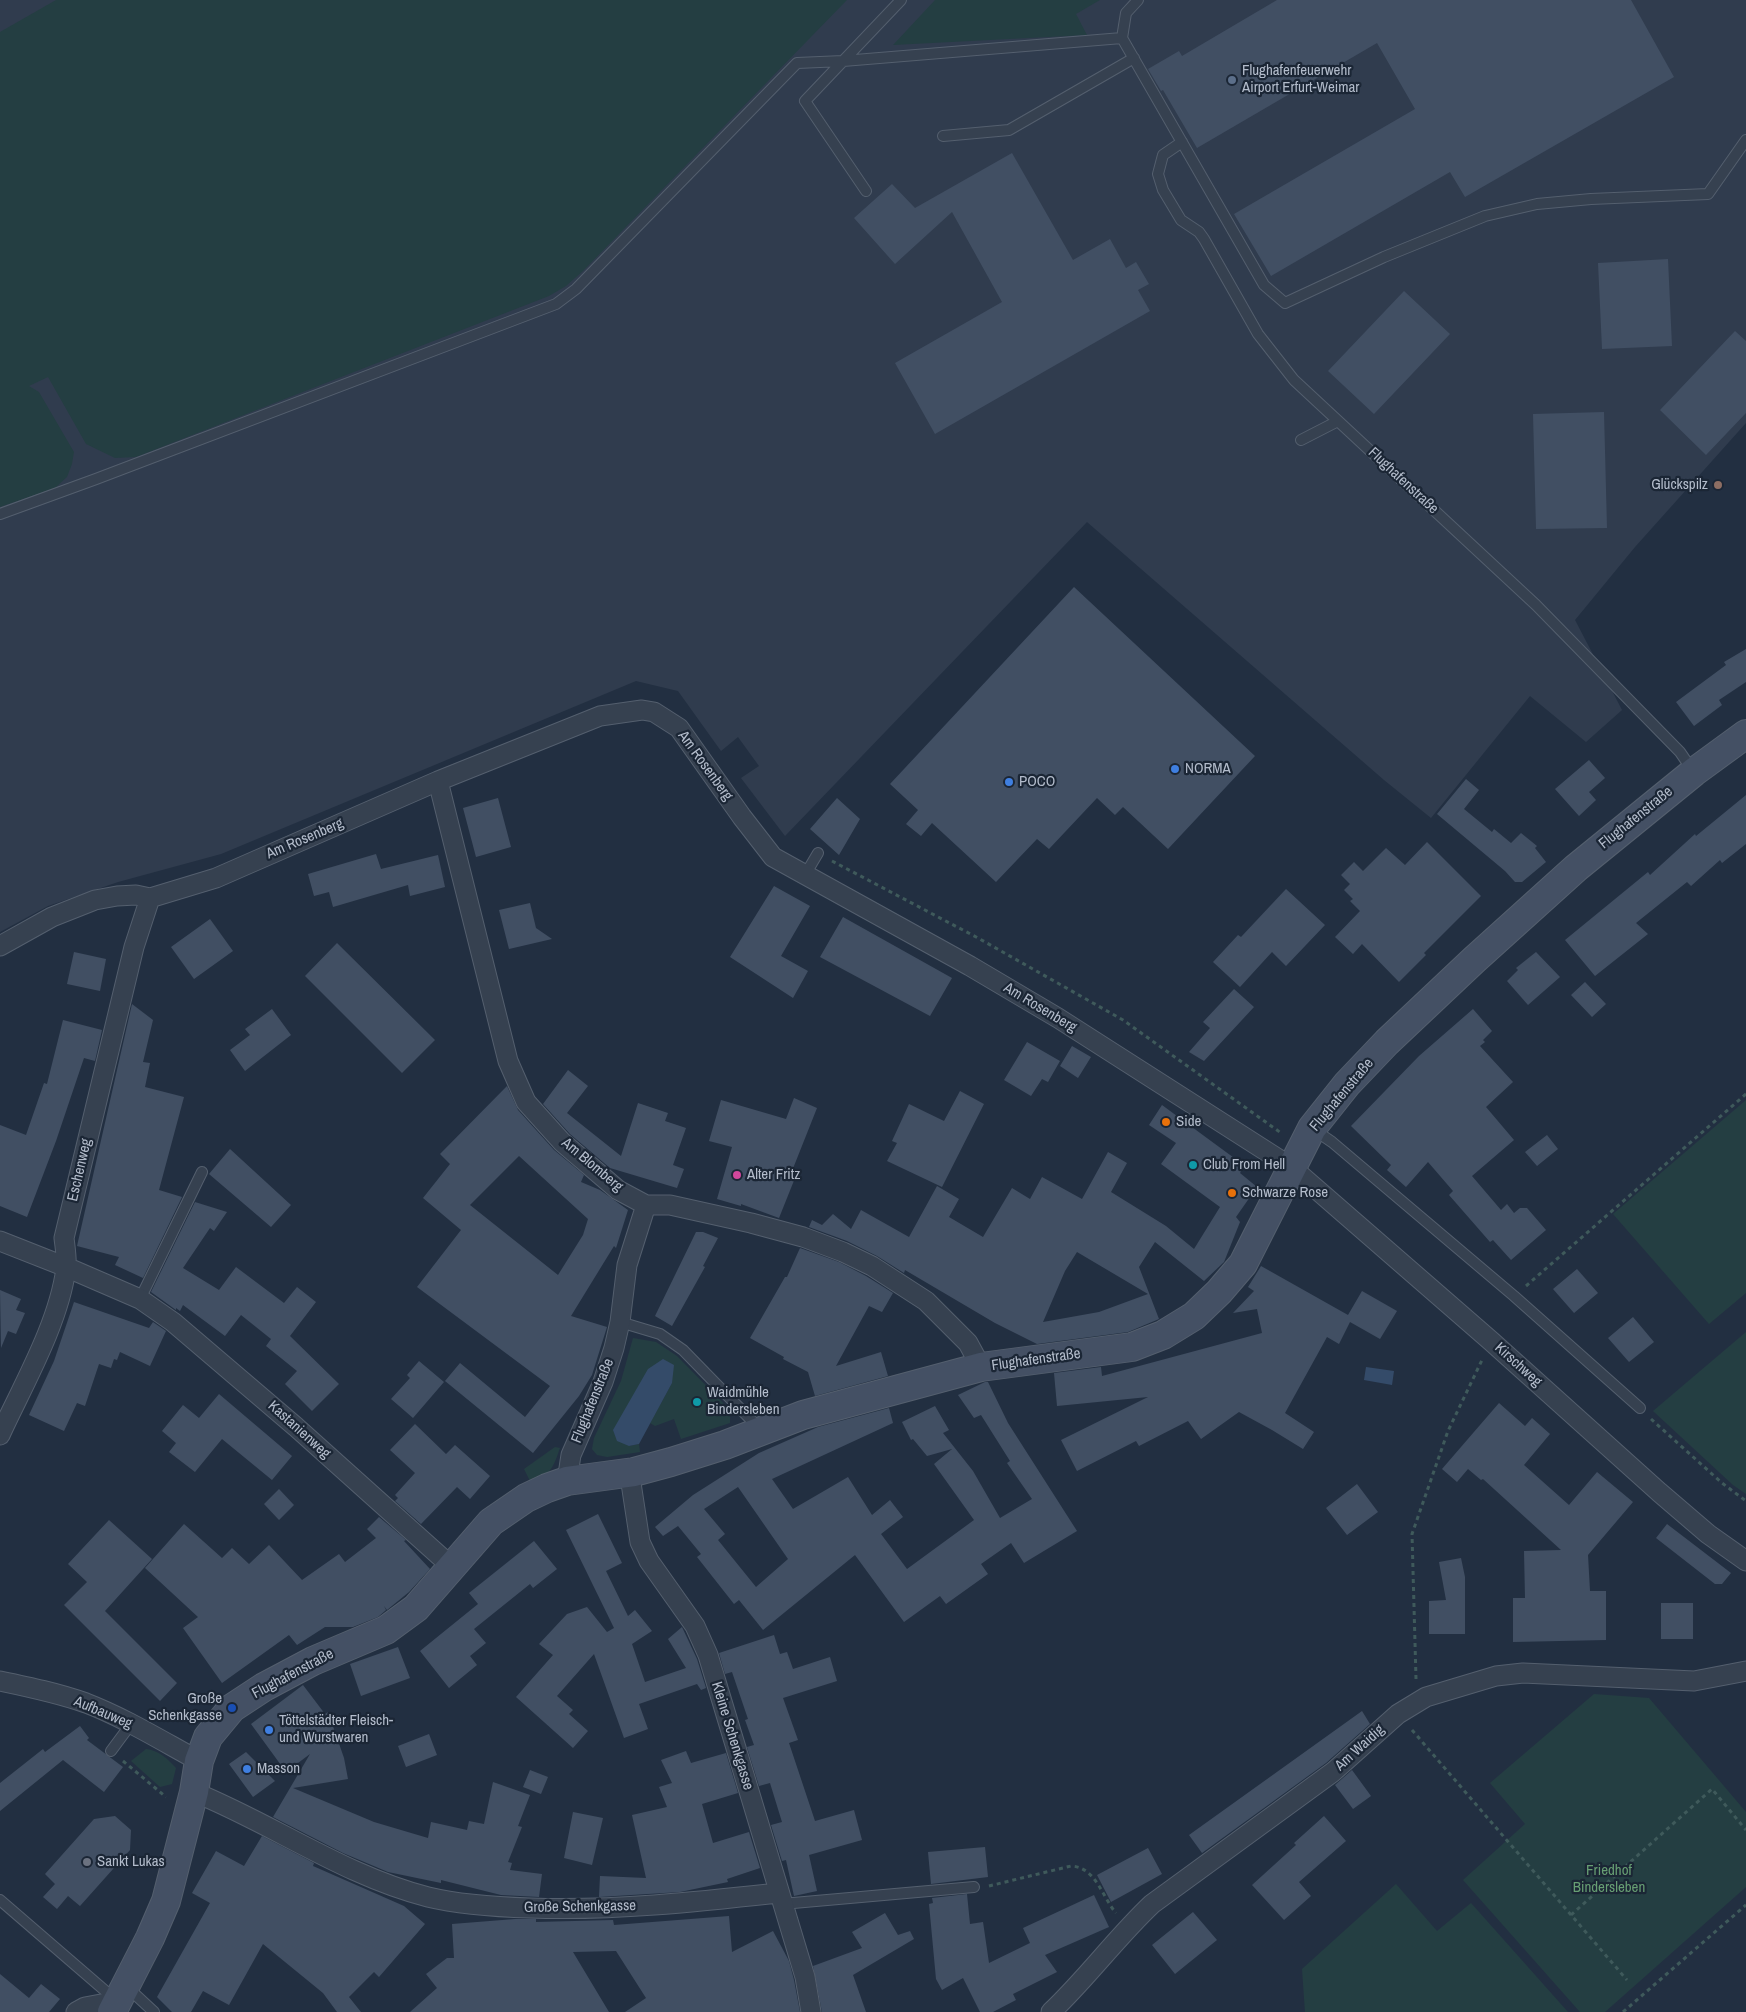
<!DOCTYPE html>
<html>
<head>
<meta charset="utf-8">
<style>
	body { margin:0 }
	canvas { display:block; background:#222f41 }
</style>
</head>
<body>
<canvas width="1746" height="2012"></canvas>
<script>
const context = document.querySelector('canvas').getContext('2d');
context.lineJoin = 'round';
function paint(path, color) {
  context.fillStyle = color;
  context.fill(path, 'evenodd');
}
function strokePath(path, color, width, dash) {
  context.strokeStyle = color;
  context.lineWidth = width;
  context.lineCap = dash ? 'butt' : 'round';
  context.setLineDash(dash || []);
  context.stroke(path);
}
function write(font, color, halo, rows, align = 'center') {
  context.font = font + ' "Archivo Narrow",sans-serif';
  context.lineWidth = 4.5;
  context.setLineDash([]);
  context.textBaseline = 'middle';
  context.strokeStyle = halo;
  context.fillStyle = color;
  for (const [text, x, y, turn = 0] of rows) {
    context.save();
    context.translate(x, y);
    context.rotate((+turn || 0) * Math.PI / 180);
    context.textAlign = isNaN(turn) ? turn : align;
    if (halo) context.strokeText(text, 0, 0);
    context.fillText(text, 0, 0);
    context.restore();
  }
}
const airport = new Path2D(`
	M0,0H1746V423L1635,547L1575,620L1622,710L1586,742L1530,696L1431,818L1384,780L1087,522L785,836L741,778L759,766L738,737L721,751L678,691L636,681L221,854L118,882L48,906L0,932Z`);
const green = new Path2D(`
	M56,0H847L583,271L566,286L549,296L136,457L115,458L86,444L48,377L29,386L39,392L74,452L72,464L67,477L55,488L0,507V32Z
	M935,0H1100L1076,14L1087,35L893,45Z
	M1746,1100V1293L1709,1324L1613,1214Z
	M1746,1332V1494L1733,1485L1653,1411Z
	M633,1338L656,1342L677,1356L730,1410V1423L681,1439L674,1419L655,1426L650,1423L672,1383L629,1446L639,1444L640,1452L607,1457L597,1455L592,1449L594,1438L621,1381Z
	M555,1447L560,1448C553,1468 551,1474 531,1483L524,1469Z
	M1594,1694L1649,1698L1746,1812V1887L1605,2012H1580L1463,1880L1525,1824L1490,1783Z
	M146,1749C158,1750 168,1759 176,1768L172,1784L160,1787L131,1761Z
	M1396,1884L1437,1931L1471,1903L1568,2012H1305L1302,1969Z`);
const water = new Path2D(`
	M663,1359L674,1365L672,1383L639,1444L629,1446L617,1441L613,1430L648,1369Z
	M1366,1367L1394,1371L1392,1385L1364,1380Z`);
const building = new Path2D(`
	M1277,0H1631L1674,77L1465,197L1450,172L1271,276L1234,214L1415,109L1377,43L1197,148L1163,90L1161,91L1148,69L1179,51L1182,56Z
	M1012,153L1073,260L1110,239L1126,268L1136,262L1149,284L1138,290L1150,311L935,434L895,363L1002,302L952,212L895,264L854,218L892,184L915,208Z
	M1668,259L1672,346L1602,349L1598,263Z
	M1404,291L1450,334L1374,414L1328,371Z
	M1735,331L1746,341V413L1706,455L1660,410Z
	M1604,412L1607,528L1536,529L1533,414Z
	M1074,587L1255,756L1168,849L1123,807L1115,815L1097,798L1049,849L1037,839L996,882L932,823L921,836L906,824L918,810L890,784Z
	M1746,649V682L1719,700L1722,705L1694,726L1676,702L1726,665L1724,662Z
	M1589,760L1605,778L1589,792L1596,800L1579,816L1555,789Z
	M1466,779L1479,790L1464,809L1492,832L1494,829L1511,843L1521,833L1537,846L1535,848L1546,862L1522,882H1515L1505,871L1437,814Z
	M1746,795V844L1722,863L1720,860L1691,886L1687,882L1636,923L1648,934L1595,976L1565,940L1648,872L1650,875L1695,834L1696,836Z
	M498,798L511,847L476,857L463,808Z
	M837,798L860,819L839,855L810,829Z
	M1427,842L1481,896L1424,953L1426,955L1399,982L1362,944L1353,954L1335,937L1360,911L1350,901L1353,899L1344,890L1350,884L1341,875L1354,862L1363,871L1386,848L1405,865Z
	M376,854L381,869L438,855L445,887L410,896L408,885L333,907L329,892L314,896L308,874Z
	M774,886L810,906L781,956L808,971L793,998L730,957Z
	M1286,889L1325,925L1286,966L1272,952L1240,987L1213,962L1238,935L1241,937Z
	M530,903L536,928L552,939L509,949L499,910Z
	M843,917L952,978L930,1016L820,957Z
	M210,919L233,951L194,979L171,947Z
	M337,943L435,1040L402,1073L305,976Z
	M74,952L106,959L100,991L67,984Z
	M1536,952L1560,977L1528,1005L1507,981L1518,970L1516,968Z
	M1585,982L1606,1004L1592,1017L1571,995Z
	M1234,989L1254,1007L1204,1061L1189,1052L1210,1028L1203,1022Z
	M132,1004L153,1020L143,1062L150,1063L145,1087L184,1097L159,1190L182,1197L143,1278L115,1265L119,1257L77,1246Z
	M272,1009L291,1035L245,1071L230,1050L250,1035L245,1029Z
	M1473,1009L1492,1031L1483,1040L1485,1042L1480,1046L1513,1082L1486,1107L1514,1140L1472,1176L1501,1210L1507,1204L1514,1213L1520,1208H1527L1546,1230L1511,1260L1493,1240L1490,1242L1449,1195L1453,1191L1428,1162L1406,1187L1387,1170L1391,1165L1351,1126L1419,1056Z
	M63,1020L102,1030L95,1061L84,1058L56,1141L27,1217L0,1206V1125L26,1135L44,1083L47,1084Z
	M1027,1042L1060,1061L1048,1082L1042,1079L1031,1096L1004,1080Z
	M1072,1046L1091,1057L1078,1078L1060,1066Z
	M568,1070L588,1086L567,1113L621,1156L638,1103L668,1113L665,1121L686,1128L673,1165L684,1169L677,1188L610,1168L570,1134L543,1104Z
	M507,1086L518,1110L554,1150L584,1175L581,1182L600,1190L628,1210L616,1248L614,1246L571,1316L607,1327L592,1375L579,1396L533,1453L445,1381L460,1363L525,1417L550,1386L417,1287L461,1230L423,1198L450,1164L440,1154ZM519,1156L588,1219L583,1235L558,1275L470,1205Z
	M960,1091L984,1104L942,1187L887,1161L897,1143L892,1141L909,1104L944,1121Z
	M794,1098L817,1108L792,1171L797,1173L779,1218L741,1204V1206L717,1199L732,1147L709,1141L721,1100L786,1119Z
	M1162,1105L1245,1166L1240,1173L1257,1187L1236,1217L1240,1222L1224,1262L1204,1281L1155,1242L1139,1267L1159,1319L1128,1332L1037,1344L995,1323L905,1270L904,1273L877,1256L847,1241L809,1227L812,1220L822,1225L833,1214L851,1229L861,1210L909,1237L937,1186L959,1199L949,1217L983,1237L1012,1188L1030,1199L1042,1177L1082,1199L1108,1152L1127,1163L1111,1192L1166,1226L1194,1249L1220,1207L1161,1164L1176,1143L1149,1125ZM1077,1252L1148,1294L1099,1312L1043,1322L1065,1271Z
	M1547,1135L1558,1149L1537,1166L1525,1152Z
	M230,1149L291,1205L271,1227L209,1174Z
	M195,1202L227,1212L214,1231L210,1228L183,1268L219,1290L236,1267L284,1303L297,1287L316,1302L290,1336L339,1384L312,1411L285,1384L297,1371L266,1346L271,1339L241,1315L225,1336L183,1305L180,1311L176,1308V1310L151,1292Z
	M696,1232H703L718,1238L703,1266L705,1267L672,1326L655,1316Z
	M800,1248L839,1262L866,1276L893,1293L882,1312L869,1306L836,1366L881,1352L888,1376L815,1396L808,1372L783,1359L784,1357L750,1338L785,1277H787Z
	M1261,1266L1348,1315L1362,1291L1397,1311L1380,1339L1350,1322L1339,1344L1327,1337L1285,1413L1314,1432L1303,1449L1272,1430L1239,1412L1201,1439L1188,1421L1139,1446L1136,1441L1077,1471L1061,1440L1148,1397L1057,1406L1054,1373L1101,1367L1102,1376L1262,1333L1257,1309L1233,1313L1254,1291L1248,1287Z
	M1577,1269L1598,1293L1574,1313L1553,1289Z
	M0,1290L21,1299L16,1310L25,1313L16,1334L8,1331L1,1348Z
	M74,1302L149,1328L153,1322L166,1331L150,1366L120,1352L117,1360L114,1359L111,1368L99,1364L85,1406L77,1403L64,1431L29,1415L54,1361Z
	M1633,1317L1654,1342L1629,1362L1608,1338Z
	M419,1361L444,1382L413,1418L391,1399L410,1378L407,1375Z
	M985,1382H988L1008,1423L1077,1531L1024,1563L1011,1543L981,1564L988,1574L946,1604L940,1596L904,1622L855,1555L763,1630L739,1600L734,1604L697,1557L701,1554L678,1526L663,1536L655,1527L693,1495L759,1453L818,1427L889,1408L893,1423L772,1479L793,1509L848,1477L872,1515L890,1500L903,1517L881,1534L907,1569L974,1520L934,1464L952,1449L927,1456L913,1439L911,1440L902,1422L935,1406L949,1430L943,1433L973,1471L1000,1518L1032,1499L1007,1463L1010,1461L981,1415L974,1418L958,1395ZM738,1487L788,1559L756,1587L718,1540L725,1534L704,1509Z
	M219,1394L292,1456L272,1480L222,1439L195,1472L169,1452L176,1443L162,1431L183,1405L199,1418Z
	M1499,1403L1525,1426L1532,1418L1550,1434L1524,1465L1569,1505L1597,1472L1633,1502L1588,1555L1590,1591H1606V1640L1513,1642V1598H1525L1524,1551L1561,1550L1483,1479L1481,1480L1468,1469L1457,1482L1442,1469Z
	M415,1424L446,1454L455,1445L490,1476L470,1499L457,1487L421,1524L395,1501L398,1498L395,1495L415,1473L390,1450Z
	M1357,1484L1378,1512L1347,1535L1326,1508Z
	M279,1489L294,1505L279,1520L264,1504Z
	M598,1514L622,1563L606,1571L628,1616L635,1610L652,1631L632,1644L645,1682L686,1668L668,1639L682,1627L697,1659L706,1688L701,1690L697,1684L639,1704L648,1729L624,1738L594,1654L557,1696L573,1710L569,1714L588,1731L573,1748L516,1697L553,1655L539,1644L567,1614L587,1607L607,1632L614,1628L566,1530Z
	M379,1517L406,1540L404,1541L430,1569L409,1592L387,1610L384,1606L386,1610L378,1617L353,1627H325L297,1645L289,1635L222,1683L183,1628L198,1617L145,1568L184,1524L222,1558L232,1548L249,1564L269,1545L302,1580L339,1554L345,1562L376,1538L367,1529Z
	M109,1520L152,1559L105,1611L177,1683L160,1701L64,1605L87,1582L68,1564Z
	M1667,1524L1731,1573L1722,1584H1715L1656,1538Z
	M534,1541L557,1569L533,1588L530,1584L474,1629L486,1643L470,1656L477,1665L449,1688L420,1651L478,1604L469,1593Z
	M1461,1558L1465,1577V1634H1429V1601L1446,1600L1439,1562Z
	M1661,1603H1693V1639H1661Z
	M774,1635L780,1654L787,1652L793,1669L830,1657L837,1681L783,1698L798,1740L789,1743L815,1821L854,1810L862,1840L809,1855L817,1891L794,1896L786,1860L782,1861L771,1825L782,1822L770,1783L759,1786L747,1747L754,1745L745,1720L748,1719L732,1672L725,1674L719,1653Z
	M398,1647L410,1678L361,1696L350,1664Z
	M303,1685L325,1714L328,1712L344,1758L348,1779L293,1788L374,1822L428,1838L431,1822L467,1830L469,1821L484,1824L493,1782L530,1795L518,1826L522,1827L508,1862L512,1863L510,1870L542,1874L539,1897L501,1895L441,1880V1883L388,1872L343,1853L273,1817L310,1754L286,1772L251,1724Z
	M1362,1711L1370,1724L1326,1763L1202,1853L1189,1835Z
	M80,1726L89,1738L87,1740L123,1767L104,1792L63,1760L0,1811V1783L43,1749L45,1752Z
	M429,1734L437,1755L406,1767L398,1746Z
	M686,1751L691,1763L726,1753L738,1793L702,1804L713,1843L749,1832L760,1868L727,1879L728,1882L680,1892L599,1897L600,1876L646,1878L632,1815L667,1807L659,1787L672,1783L661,1760Z
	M246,1752L275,1781L253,1797L229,1764Z
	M530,1770L548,1777L541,1794L523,1787Z
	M1352,1770L1371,1796L1353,1809L1335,1785Z
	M573,1812L603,1818L592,1865L564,1858Z
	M115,1816L131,1830L130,1850L80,1906L68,1896L57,1909L43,1897L55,1884L45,1874L94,1819Z
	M1324,1816L1346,1841L1299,1882L1311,1896L1284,1920L1252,1885L1296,1845L1294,1843Z
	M262,1836L314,1863L313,1866L404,1906L425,1924L379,1977L374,1972L349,1997L361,2012H337L323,1993L263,1944L229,2005L203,1991L191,2012H172L157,1997L210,1903L192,1893L216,1851L244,1866Z
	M985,1847L988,1877L931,1884L928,1852Z
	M1148,1848L1162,1874L1111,1902L1097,1875Z
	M967,1894L970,1924L983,1922L989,1963L1030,1943L1023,1928L1094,1895L1109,1927L1045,1955L1057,1972L1013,1994L1016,2000L993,2012H980L963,1978L942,1990L936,1979L929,1904L933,1903L932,1898Z
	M1193,1912L1217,1940L1175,1974L1152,1945Z
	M885,1913L898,1935L910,1931L914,1939L853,1975L866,2012H822L813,1966L862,1948L852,1932Z
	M729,1916L732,1952L773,1931L789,1961L794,1980L800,2012H625L646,1998L616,1951L573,1952L609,2012H410L437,1988L426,1974L447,1958H454L452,1924L515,1919H536V1922L613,1920L614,1925Z
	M0,1974L29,1998L41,1984L60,1999L49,2012H0Z`);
const path = new Path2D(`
	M832,861L978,938L1123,1020L1281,1133
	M1526,1286L1746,1094
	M1651,1419L1722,1483L1746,1501
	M1416,1679L1412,1534L1448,1431L1482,1360
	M1412,1730L1627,1980
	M123,1761L166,1797
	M989,1886L1071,1866C1096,1867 1102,1897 1116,1913
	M1571,1915L1712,1789L1746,1830
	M1623,2012L1746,1905`);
const lane = new Path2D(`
	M1138,0L1126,13L1122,38L1264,285L1285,303L1384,257L1485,216L1537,204L1591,199L1708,194L1746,140
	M943,136L1009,130L1134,58
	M1182,142L1163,155L1158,174L1163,190L1181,220L1199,232L1204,239L1258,334L1294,380L1536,605L1680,752L1693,771
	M866,191L805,101L901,0
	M1301,440L1338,421
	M0,514L96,479L556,304L576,289L797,63L843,61L1122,38
	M805,875L818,853
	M1313,1129L1332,1142L1514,1296L1640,1408
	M140,1299L202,1172
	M620,1322L660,1334L683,1350L761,1430
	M111,1751L131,1724
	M0,1900L117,2001
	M782,1904L974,1887
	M126,1986L154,2012`);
const street = new Path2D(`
	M438,781L508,1061L526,1102L562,1142L618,1190L646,1205H670L751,1223L803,1237L843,1252L872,1266L926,1301L968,1343L981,1367
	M0,946L52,917L95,900L117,896L136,895L150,898L216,878L438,781L600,716L642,710L654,712L679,728L742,817L773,857L970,966L1058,1018L1291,1167L1491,1341L1659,1492L1708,1534L1746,1561
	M0,1241L66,1267L140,1299L173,1322L296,1427L452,1567
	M0,1435C23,1385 59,1323 66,1268C67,1258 65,1247 64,1238L134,947L150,898
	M634,1472L631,1483L640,1542L649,1561L695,1626L708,1655L805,1977L811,2012
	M567,1481L571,1455L603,1382L614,1348L620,1322L627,1265L646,1205
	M0,1681C29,1687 58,1693 86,1703C125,1718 162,1741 199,1761
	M194,1792C273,1824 345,1876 428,1897C461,1905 496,1907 530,1908C613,1911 696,1902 778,1893
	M76,2012L85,2007L117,2001
	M1051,2012C1087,1978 1116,1938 1152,1904L1333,1772L1398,1714L1426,1697L1496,1676L1523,1673L1694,1681L1746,1671`);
const secondary = new Path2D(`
	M112,2012L150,1938L166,1901L194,1792L199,1761L208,1737L232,1708L264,1687L313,1661L386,1630L416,1608L491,1522L526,1498L547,1488L567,1481L634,1472L671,1462L725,1445L803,1415L981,1367L1132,1347L1163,1335L1194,1316L1219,1292L1243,1264L1312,1128L1347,1084L1387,1042L1474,960L1576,868L1694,772L1746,734`);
const markers = [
	[1232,80,5,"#5c6f8a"],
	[1718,485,5,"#8d6e63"],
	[1175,769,5,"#3f7fe0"],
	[1009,782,5,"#3f7fe0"],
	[1166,1122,5,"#e8710a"],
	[1193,1165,5,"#0f9aa8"],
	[737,1175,5,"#d1479c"],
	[1232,1193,5,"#e8710a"],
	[697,1402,5,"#0f9aa8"],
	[232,1708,5,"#1a4fb4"],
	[269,1730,5,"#3f7fe0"],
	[247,1769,5,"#3f7fe0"],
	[87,1862,5,"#6b7280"]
];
const poiNames = [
	["Flughafenfeuerwehr",1242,71],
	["Airport Erfurt-Weimar",1242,88],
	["Glückspilz",1708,485,"right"],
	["NORMA",1185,769],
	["POCO",1019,782],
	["Side",1176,1122],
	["Club From Hell",1203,1165],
	["Alter Fritz",747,1175],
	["Schwarze Rose",1242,1193],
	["Waidmühle",707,1393],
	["Bindersleben",707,1410],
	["Große",222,1699,"right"],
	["Schenkgasse",222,1716,"right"],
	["Töttelstädter Fleisch-",279,1721],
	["und Wurstwaren",279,1738],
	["Masson",257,1769],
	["Sankt Lukas",97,1862]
];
const streetNames = [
	["Flughafenstraße",1403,481,43],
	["Am Rosenberg",705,766,54],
	["Flughafenstraße",1636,818,-39],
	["Am Rosenberg",305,839,-23],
	["Am Rosenberg",1040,1008,31],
	["Flughafenstraße",1342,1095,-50],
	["Am Blomberg",592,1165,40],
	["Eschenweg",80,1170,-77],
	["Flughafenstraße",1036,1360,-8],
	["Kirschweg",1518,1365,42],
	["Flughafenstraße",593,1401,-68],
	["Kastanienweg",299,1430,42],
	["Flughafenstraße",293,1674,-28],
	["Aufbauweg",103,1713,23],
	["Kleine Schenkgasse",732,1736,73],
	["Am Waidig",1360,1748,-42],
	["Große Schenkgasse",580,1907,-1]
];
const parkNames = [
	["Friedhof",1609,1871],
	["Bindersleben",1609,1888]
];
paint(airport, '#303c4e');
paint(green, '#243e42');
paint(water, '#344b69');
paint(building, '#414f63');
strokePath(lane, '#545f6e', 12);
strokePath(street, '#545f6e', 21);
strokePath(secondary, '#545f6e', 30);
strokePath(path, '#3f5a5b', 3, [4, 4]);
strokePath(lane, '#364150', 10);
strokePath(street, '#364150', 19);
strokePath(secondary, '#445064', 28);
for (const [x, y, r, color] of markers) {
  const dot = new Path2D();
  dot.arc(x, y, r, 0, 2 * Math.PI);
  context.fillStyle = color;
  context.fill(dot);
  strokePath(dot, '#1b2635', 2);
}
write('15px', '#b3bccb', '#1b2635', poiNames, 'left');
write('15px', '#b3bccb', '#1b2635', streetNames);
write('15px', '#679e73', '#1b2635', parkNames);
</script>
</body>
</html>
